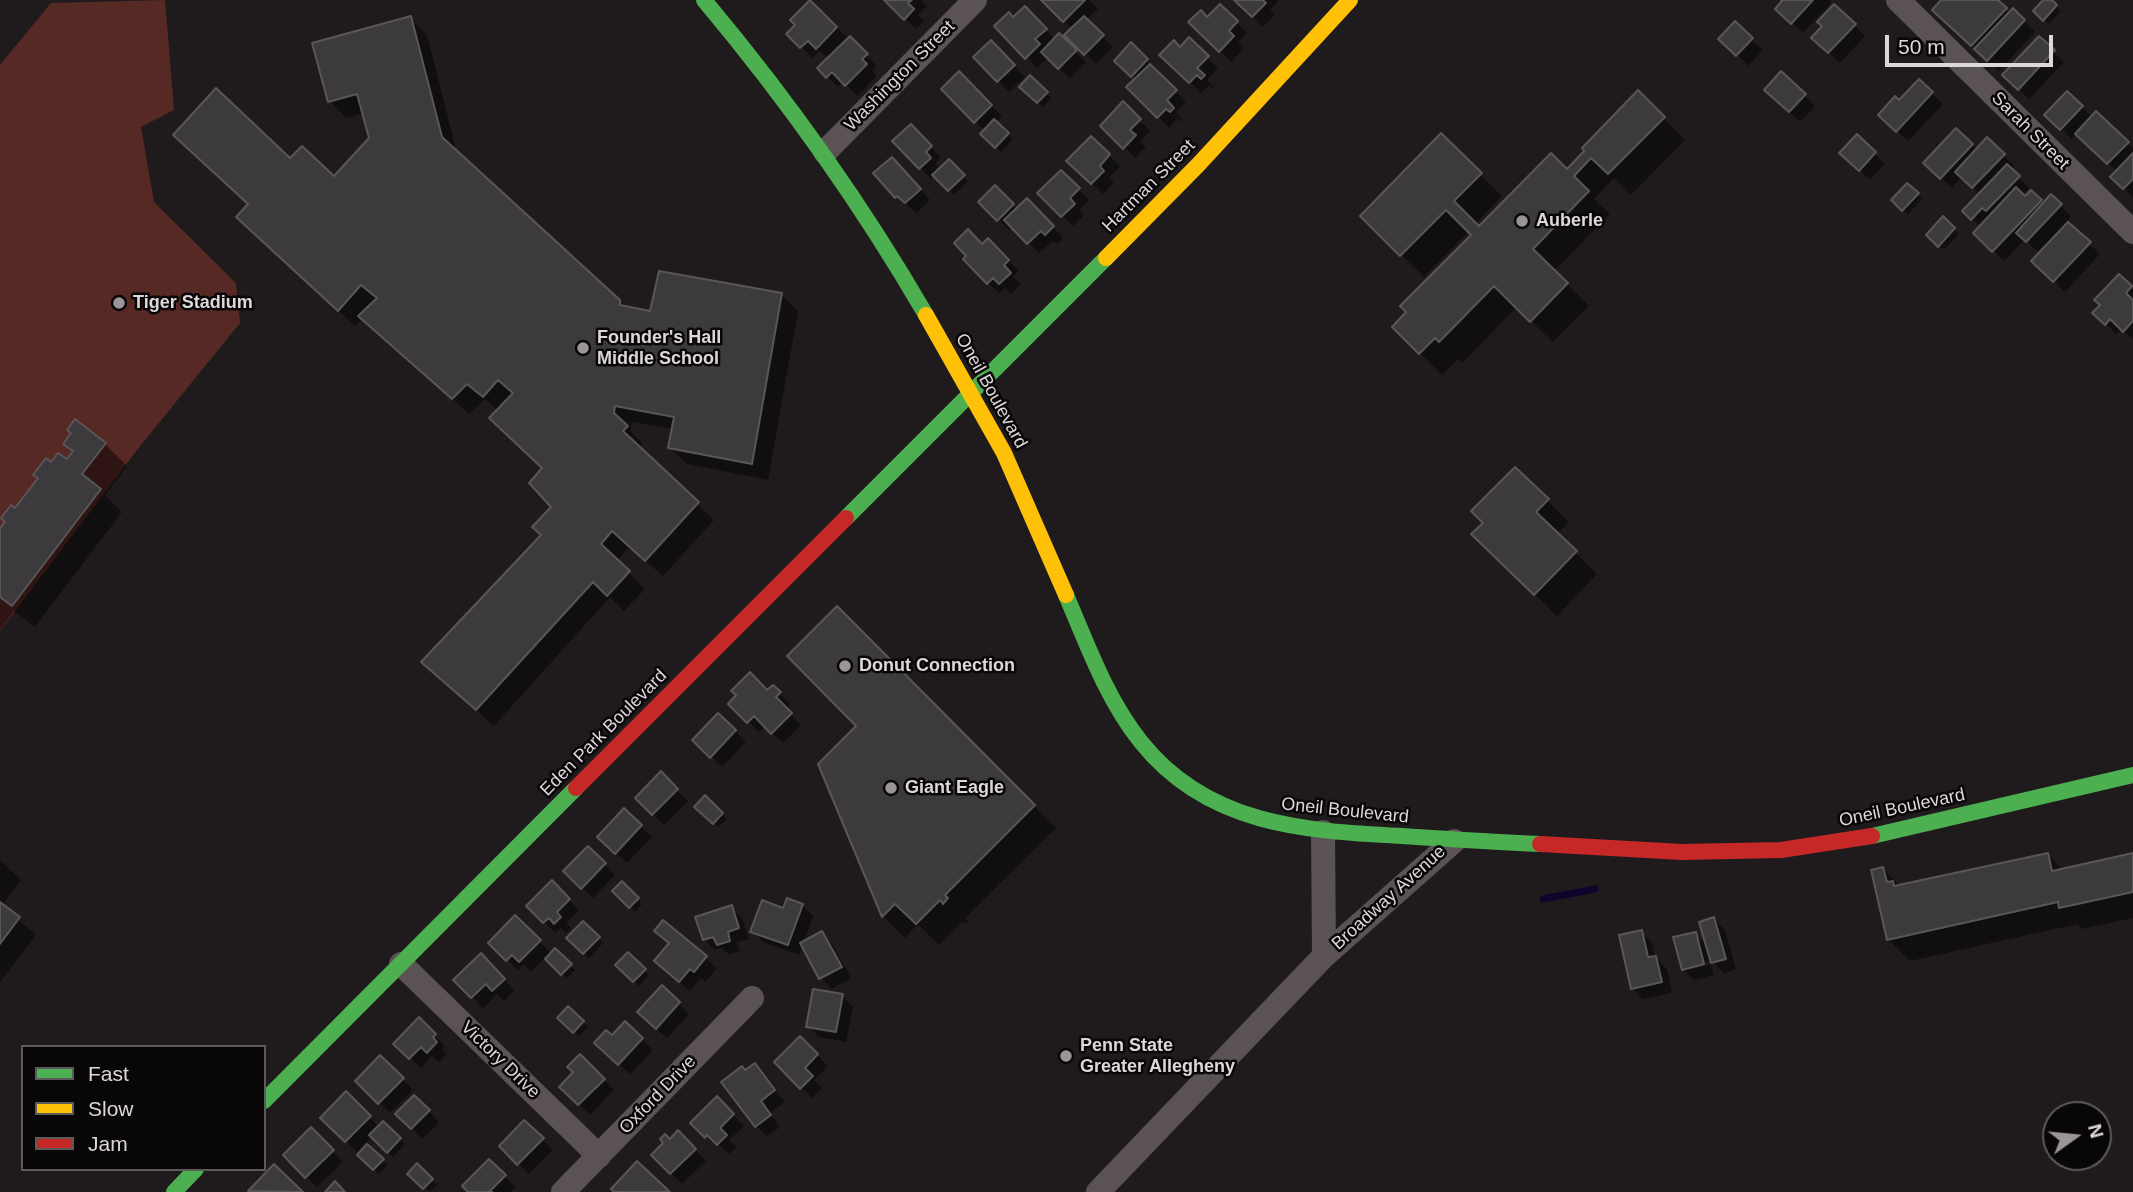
<!DOCTYPE html>
<html>
<head>
<meta charset="utf-8">
<style>
	body { margin:0 }
	#map { position:relative; width:2133px; height:1192px; overflow:hidden; background:#1f1b1d; font-family:Arial,sans-serif }
	canvas { display:block }
	.legend { position:absolute; left:21px; top:1045px; width:245px; height:126px; box-sizing:border-box; background:#080607; border:2px solid #5c5a5b; margin:0; padding:9px 12px; list-style:none; font-size:21px; color:#dbd7da }
	.legend li { display:flex; align-items:center; gap:14px; height:35px }
	.legend b { width:35px; border:2px solid #5c5a5b }
	.north { position:absolute; left:2042px; top:1101px; width:70px; height:70px; box-sizing:border-box; background:#080607; border:2px solid #5c5a5b; border-radius:50%; rotate:75deg; font-size:19px; font-weight:700; line-height:28px; text-align:center; color:#dbd7da }
	.north::after { content:''; display:block; margin:auto; width:24px; height:32px; background:#999598; clip-path:polygon(50% 0,100% 100%,50% 72%,0 100%) }
	.scale { position:absolute; left:1885px; top:35px; width:168px; height:32px; box-sizing:border-box; border:4px solid #dbd7da; border-top:0; padding-left:9px; font-size:21px; line-height:24px; white-space:nowrap; color:#dbd7da; -webkit-text-stroke:5px #080607; paint-order:stroke }
</style>
</head>
<body>
<div id="map">
<canvas width="2133" height="1192"></canvas>
<ul class="legend">
<li><b style="height:9px;background:#4caf50"></b>Fast</li>
<li><b style="height:9px;background:#ffc107"></b>Slow</li>
<li><b style="height:9px;background:#c62828"></b>Jam</li>
</ul>
<div class="north">N</div>
<div class="scale">50 m</div>
</div>
<script>
const context = document.querySelector('canvas').getContext('2d');
context.lineJoin = 'round';
function paint(path, color) {
  context.fillStyle = color;
  context.fill(path, 'evenodd');
}
function strokePath(path, color, width, dash) {
  context.strokeStyle = color;
  context.lineWidth = width;
  context.lineCap = dash ? 'butt' : 'round';
  context.setLineDash(dash || []);
  context.stroke(path);
}
function write(font, color, halo, rows, align = 'center') {
  context.font = font + ' Arial,sans-serif';
  context.lineWidth = 5;
  context.setLineDash([]);
  context.textBaseline = 'middle';
  context.strokeStyle = halo;
  context.fillStyle = color;
  for (const [text, x, y, turn = 0] of rows) {
    context.save();
    context.translate(x, y);
    context.rotate((+turn || 0) * Math.PI / 180);
    context.textAlign = isNaN(turn) ? turn : align;
    if (halo) context.strokeText(text, 0, 0);
    context.fillText(text, 0, 0);
    context.restore();
  }
}
const green = new Path2D(`
	M165,0L174,110L141,127L154,202L236,283L240,323L137,450L0,631V65L51,3Z`);
const shadow = new Path2D(`
	M887,0H921L927,6L918,15L924,21L916,29Z
	M1043,0H1089L1098,9L1086,20L1113,47L1096,64L1067,35L1073,29Z
	M1236,0H1279L1270,10L1275,15L1263,27Z
	M1783,0H1830L1832,2L1803,33L1778,9L1784,2Z
	M1944,0H1995L2009,13L2013,10L2035,32L1999,71L1951,27Z
	M2046,0H2050L2061,11L2049,24L2035,11Z
	M810,2L877,66L872,71L877,76L857,96L843,82L838,87L819,68L829,59L820,51L812,58L789,34L797,25Z
	M1220,6L1247,33L1238,42L1244,48L1231,62L1191,22L1207,19Z
	M1834,6L1865,36L1840,63L1813,38L1824,26Z
	M1024,8L1055,40L1059,36L1086,62L1070,78L1048,57L1037,68L996,26L1013,19Z
	M410,18L427,35L457,153L626,308L652,313L781,295L798,311L768,480L687,464L670,448L674,429L632,422L630,431L643,444L638,448L714,520L663,576L629,547L617,561L645,589L624,611L610,597L494,726L423,662L543,535L553,507L544,469L499,411L485,399L469,414L363,318L355,326L255,234L290,160L334,178L371,139L364,113L346,118L330,101Z
	M1735,24L1763,50L1748,66L1721,39Z
	M2039,38L2064,62L2029,99L2005,75Z
	M1189,40L1218,68L1207,80L1214,87L1213,88L1209,85L1201,93L1162,55L1180,49Z
	M991,42L1025,77L1009,92L976,57Z
	M1131,45L1186,102L1176,112L1183,120L1182,122L1178,118L1169,128L1129,87L1136,80L1117,61Z
	M1781,73L1815,106L1800,122L1777,100Z
	M959,74L1002,116L995,123L1013,139L1001,152L982,134L985,131L943,89Z
	M1030,77L1051,98L1043,107L1022,87Z
	M1919,81L1943,104L1908,141L1880,115L1899,103Z
	M1638,93L1685,140L1631,195L1614,178L1594,199L1610,214L1554,271L1589,306L1553,342L1517,307L1462,363L1458,359L1442,375L1394,327L1473,235L1469,231L1424,277L1362,216L1441,136L1502,196L1475,224L1479,229L1567,171Z
	M2067,93L2093,118L2096,114L2133,148V197L2113,177L2118,172L2077,134L2072,139L2047,115Z
	M1123,104L1150,131L1140,142L1146,147L1135,158L1102,126Z
	M1956,130L1978,150L1988,140L2014,166L2011,170L2029,188L2022,195L2025,198L2031,192L2044,205L2052,197L2071,216L2066,222L2100,254L2065,292L2033,261L2040,254L2025,239L2004,261L1975,233L1981,227L1964,211L1980,194L1962,177L1952,188L1926,163Z
	M922,137L941,158L935,163L940,169L949,161L968,181L954,195L935,175L931,179L895,141Z
	M1857,137L1885,164L1870,180L1852,163Z
	M1091,138L1120,166L1109,178L1114,182L1103,194L1069,161Z
	M903,170L930,200L917,213L896,196Z
	M1061,172L1089,200L1079,210L1084,215L1073,226L1040,193Z
	M1907,185L1922,199L1908,214L1893,200Z
	M995,188L1018,210L1027,200L1063,238L1057,244L1053,241L1039,253L1013,226L1009,230L981,202Z
	M1943,219L1959,234L1944,250L1928,235Z
	M982,246L999,251L1019,271L1013,277L1021,284L1011,294L1005,288L999,293L965,259Z
	M2119,277L2133,290V339L2122,329L2116,334L2095,313Z
	M65,444H105L127,466L105,495L122,512L35,627L14,611L0,630V531L51,464L67,462L74,453Z
	M1547,500L1569,522L1557,535L1597,574L1557,616L1474,534Z
	M837,609L1056,828L965,918L969,921L966,924L963,921L939,945L918,924L905,938L883,916L858,726Z
	M773,687L790,704L785,709L801,725L783,743L765,726L759,732L730,704L767,693Z
	M718,715L746,742L722,767L694,740Z
	M661,774L688,801L664,825L637,798Z
	M705,798L727,819L718,827L696,807Z
	M624,810L652,837L627,863L599,837Z
	M588,848L615,875L593,898L566,871Z
	M2048,855L2063,870L2133,855V918L2082,929L2077,924L1910,961L1888,939L1883,869L1901,887Z
	M0,860L21,880L2,906L36,935L0,982Z
	M552,883L579,910L566,923L571,928L566,933L561,928L555,933L529,906Z
	M622,883L642,904L635,912L614,891Z
	M802,905L813,916L803,944L822,933L832,944L851,978L832,989L821,978L803,944L799,955L763,942L752,931L784,910Z
	M731,907L742,918L749,939L737,942L740,951L729,955L722,948L715,950L704,939Z
	M515,917L552,954L556,950L575,970L567,978L545,957L531,972L524,964L518,970L491,943Z
	M1714,919L1725,930L1736,969L1724,973L1710,959V961L1688,966V970L1711,964L1714,975L1694,980L1683,969L1695,934L1709,947Z
	M583,923L603,943L589,958L568,938Z
	M664,923L717,968L705,982L701,978L690,991L667,972L671,944Z
	M1641,932L1652,943L1655,957L1667,969L1672,993L1643,999L1632,988Z
	M628,954L649,975L639,986L618,965Z
	M481,956L514,990L504,1001L497,994L483,1008L456,980Z
	M662,987L689,1014L667,1038L650,1023Z
	M842,996L853,1007L846,1042L819,1037L808,1026Z
	M568,1008L588,1027L579,1036L560,1017Z
	M419,1020L445,1046L442,1049L447,1054L439,1062L432,1056L421,1068L396,1044Z
	M625,1023L653,1050L630,1074L608,1054L612,1038Z
	M800,1038L828,1066L814,1080L822,1088L812,1098L776,1062Z
	M580,1056L614,1090L590,1115L562,1087L575,1072Z
	M380,1057L413,1090L390,1113L357,1081Z
	M754,1065L785,1102L770,1113L780,1127L767,1136L756,1126Z
	M346,1094L379,1127L383,1123L405,1144L393,1157L372,1136L357,1152L322,1118Z
	M414,1097L439,1122L423,1139L397,1114Z
	M717,1099L744,1126L729,1140L736,1147L729,1154L719,1145L717,1147L692,1123Z
	M524,1122L553,1150L529,1174L501,1146Z
	M311,1129L343,1162L317,1187L285,1155Z
	M678,1133L706,1161L682,1184L653,1155Z
	M368,1146L387,1165L379,1174L359,1155Z
	M489,1162L515,1187L510,1192H470Z
	M274,1166L300,1192H251Z
	M417,1166L437,1185L430,1192L410,1173Z`);
const stream = new Path2D(`
	M1543,899L1595,889`);
const building = new Path2D(`
	M810,0L837,27L816,49L808,41L800,48L786,34L795,25L790,20Z
	M884,0H912L908,3L914,9L904,20Z
	M1041,0H1085L1063,22Z
	M1234,0H1263L1266,3L1252,17Z
	M1781,0H1813L1791,24L1775,9L1782,1Z
	M1941,0H1998L2007,8L1971,46L1932,10Z
	M2043,0H2052L2057,5L2043,21L2033,11Z
	M1220,4L1238,21L1229,31L1234,36L1219,52L1188,22L1201,10L1207,17Z
	M1834,4L1856,24L1828,53L1811,38L1822,26L1817,22Z
	M1025,6L1047,29L1035,39L1040,44L1025,59L994,26L1009,12L1013,17Z
	M2013,8L2025,20L1987,61L1974,49Z
	M411,16L442,137L620,300V305L650,311L659,271L782,293L752,464L668,448L674,417L615,406L614,413L628,426L623,431L699,502L645,561L612,531L601,544L630,571L607,596L593,582L476,710L421,662L541,535L532,527L551,507L529,483L542,468L489,418L513,393L498,380L483,397L467,384L452,399L358,316L377,298L361,285L338,311L236,217L248,204L173,135L216,88L290,158L302,146L334,176L369,138L357,94L328,102L312,43Z
	M1084,16L1104,35L1084,55L1064,35Z
	M1735,21L1753,38L1736,56L1718,39Z
	M1059,33L1077,50L1058,69L1041,52Z
	M850,36L868,54L862,59L867,64L845,86L832,72L826,78L817,68Z
	M2039,36L2055,50L2018,90L2002,75Z
	M1189,37L1209,56L1197,68L1205,75L1201,79L1197,75L1189,83L1159,55L1174,40L1180,47Z
	M991,40L1015,65L997,82L973,57Z
	M1131,42L1148,59L1131,77L1114,61Z
	M1150,64L1177,90L1167,100L1174,108L1170,112L1166,109L1157,118L1126,87Z
	M959,71L992,105L974,123L941,89Z
	M1781,71L1806,94L1789,112L1764,90Z
	M1030,75L1048,92L1037,103L1019,87Z
	M1919,79L1933,92L1896,132L1878,115L1895,96L1899,100Z
	M1638,90L1665,117L1608,174L1591,158L1574,176L1589,191L1533,249L1568,283L1530,322L1494,286L1439,342L1435,338L1419,354L1392,327L1406,312L1400,306L1471,235L1446,210L1400,256L1360,216L1441,133L1482,173L1454,201L1479,226L1551,153L1567,169L1584,151L1582,148Z
	M2067,91L2083,106L2060,130L2044,115Z
	M1123,101L1141,119L1130,130L1136,135L1123,149L1100,126Z
	M2096,111L2129,142L2107,164L2075,134Z
	M994,119L1009,133L995,148L980,134Z
	M911,124L932,146L926,152L931,158L919,169L892,141Z
	M1956,128L1973,144L1940,179L1923,163Z
	M1857,134L1876,152L1859,171L1839,153Z
	M1091,136L1110,154L1100,166L1104,171L1091,184L1066,161Z
	M1987,137L2005,154L1972,188L1955,172Z
	M2133,153V179L2123,189L2110,177Z
	M892,157L921,189L905,203L897,196L895,198L873,173Z
	M949,159L965,175L948,191L932,175Z
	M2007,164L2020,176L1986,211L1982,208L1971,220L1962,211Z
	M1061,170L1080,188L1070,198L1075,204L1061,217L1037,193Z
	M1907,183L1919,193L1902,211L1891,200Z
	M995,185L1014,204L997,221L978,202Z
	M2016,187L2025,196L2031,190L2042,200L1992,252L1973,233Z
	M2051,194L2062,204L2026,242L2016,233Z
	M1027,198L1054,226L1045,235L1041,231L1027,244L1004,220Z
	M1943,216L1955,228L1938,247L1926,235Z
	M2068,222L2091,242L2053,282L2031,261Z
	M968,229L982,244L988,238L1009,260L1004,265L1011,273L999,284L993,278L987,284L963,259L966,256L954,243Z
	M2119,274L2132,286L2126,293L2133,300V321L2123,332L2110,319L2105,325L2092,313L2100,305L2094,300Z
	M75,419L106,443L82,474L101,489L12,606L0,597V528L5,522L1,518L11,505L15,508L38,478L33,475L46,458L51,462L58,453L67,459L73,451L63,444L71,433L67,430Z
	M1515,467L1549,499L1536,512L1577,551L1534,595L1471,534L1483,523L1471,511Z
	M837,606L1035,805L945,895L948,898L943,904L940,900L916,924L895,904L882,917L818,764L856,726L787,656Z
	M750,672L767,690L773,685L781,692L776,697L792,713L771,734L754,716L747,723L728,704L736,695L731,691Z
	M718,713L736,730L710,758L692,740Z
	M661,771L678,789L652,815L635,798Z
	M705,795L723,813L713,824L694,807Z
	M624,808L642,825L615,854L597,837Z
	M588,846L606,863L581,889L563,871Z
	M2048,853L2052,871L2133,853V892L2059,908L2058,902L1887,940L1871,870L1883,867L1887,882L1893,881L1894,886Z
	M552,880L570,899L557,912L561,917L554,924L549,918L543,923L526,906Z
	M622,881L639,898L629,908L612,891Z
	M787,898L803,904L788,945L750,932L762,900L783,908Z
	M0,902L20,917L0,944Z
	M732,905L739,928L728,932L730,941L717,945L713,937L703,940L695,917Z
	M515,915L541,940L519,962L512,955L506,961L488,943Z
	M1714,917L1726,959L1711,963L1699,922Z
	M663,920L707,956L694,972L690,969L679,982L654,961L669,943L654,931Z
	M583,921L600,937L583,954L566,938Z
	M1642,930L1648,957L1656,956L1662,982L1631,989L1619,935Z
	M822,931L842,967L819,979L800,943Z
	M1696,932L1704,964L1682,970L1673,937Z
	M555,948L572,964L561,975L545,959Z
	M628,952L646,969L633,982L615,965Z
	M481,953L505,979L492,991L486,984L471,998L453,980Z
	M662,985L680,1002L656,1029L637,1012Z
	M813,989L843,994L836,1032L806,1027Z
	M568,1006L584,1021L573,1033L557,1018Z
	M419,1017L436,1034L433,1037L437,1042L427,1053L421,1047L409,1059L393,1044Z
	M625,1021L643,1038L618,1065L594,1043L606,1030L612,1035Z
	M800,1036L818,1054L805,1068L813,1076L800,1089L774,1062Z
	M580,1054L605,1079L578,1105L559,1087L573,1072L567,1067Z
	M380,1055L404,1078L378,1104L355,1081Z
	M755,1063L775,1090L761,1101L771,1115L755,1127L721,1082L742,1066L745,1070Z
	M346,1091L371,1116L345,1142L320,1118Z
	M414,1095L430,1110L411,1129L395,1114Z
	M717,1096L734,1114L720,1128L727,1135L717,1145L707,1135L705,1138L690,1123Z
	M524,1120L544,1138L517,1165L499,1146Z
	M383,1121L401,1138L387,1153L369,1135Z
	M311,1127L334,1150L305,1178L283,1155Z
	M678,1130L696,1149L670,1174L651,1155L663,1143L660,1139L665,1134L670,1139Z
	M367,1144L384,1159L373,1170L357,1155Z
	M489,1159L506,1175L490,1191L492,1192H468L462,1186Z
	M637,1161L670,1192H614L611,1189Z
	M417,1163L433,1179L423,1189L407,1174Z
	M274,1164L303,1192L248,1191Z
	M335,1181L345,1192H325Z`);
const street = new Path2D(`
	M1898,0L2133,232
	M825,152L975,0
	M1323,832L1324,956
	M401,964L599,1156
	M563,1192L752,998
	M1098,1192L1324,956L1454,841`);
const fast = new Path2D(`
	M704,0C787,99 861,203 926,315
	M846,518L1106,258
	M1066,595C1087,644 1107,700 1141,742C1207,825 1304,831 1402,836C1448,839 1494,842 1540,844
	M1872,836L2133,775
	M264,1101L576,788
	M174,1192L196,1169`);
const slow = new Path2D(`
	M1106,258L1198,165L1350,0
	M926,315L1004,453L1066,595`);
const jam = new Path2D(`
	M576,788L846,518
	M1540,844L1682,852L1781,850L1872,836`);
const markers = [
	[1522,221,7,"#999598"],
	[119,303,7,"#999598"],
	[583,348,7,"#999598"],
	[845,666,7,"#999598"],
	[891,788,7,"#999598"],
	[1066,1056,7,"#999598"]
];
const streetNames = [
	["Washington Street",900,76,-45],
	["Sarah Street",2030,131,45],
	["Hartman Street",1149,186,-45],
	["Oneil Boulevard",991,391,61],
	["Eden Park Boulevard",604,733,-45],
	["Oneil Boulevard",1902,808,-12],
	["Oneil Boulevard",1345,811,6],
	["Broadway Avenue",1389,898,-42],
	["Victory Drive",500,1060,44],
	["Oxford Drive",658,1095,-46]
];
const poiNames = [
	["Auberle",1536,221],
	["Tiger Stadium",133,303],
	["Founder's Hall",597,338],
	["Middle School",597,359],
	["Donut Connection",859,666],
	["Giant Eagle",905,788],
	["Penn State",1080,1046],
	["Greater Allegheny",1080,1067]
];
paint(green, '#562925');
paint(shadow, '#0007');
strokePath(stream, '#10042c', 7);
paint(building, '#3d3a3d');
strokePath(building, '#595658', 2);
strokePath(street, '#5b5255', 24);
strokePath(fast, '#4caf50', 16);
strokePath(slow, '#ffc107', 16);
strokePath(jam, '#c62828', 16);
for (const [x, y, r, color] of markers) {
  const dot = new Path2D();
  dot.arc(x, y, r, 0, 2 * Math.PI);
  context.fillStyle = color;
  context.fill(dot);
  strokePath(dot, '#080607', 2.5);
}
write('18px', '#dbd7da', '#080607', streetNames);
write('bold 18px', '#dbd7da', '#080607', poiNames, 'left');
</script>
</body>
</html>
